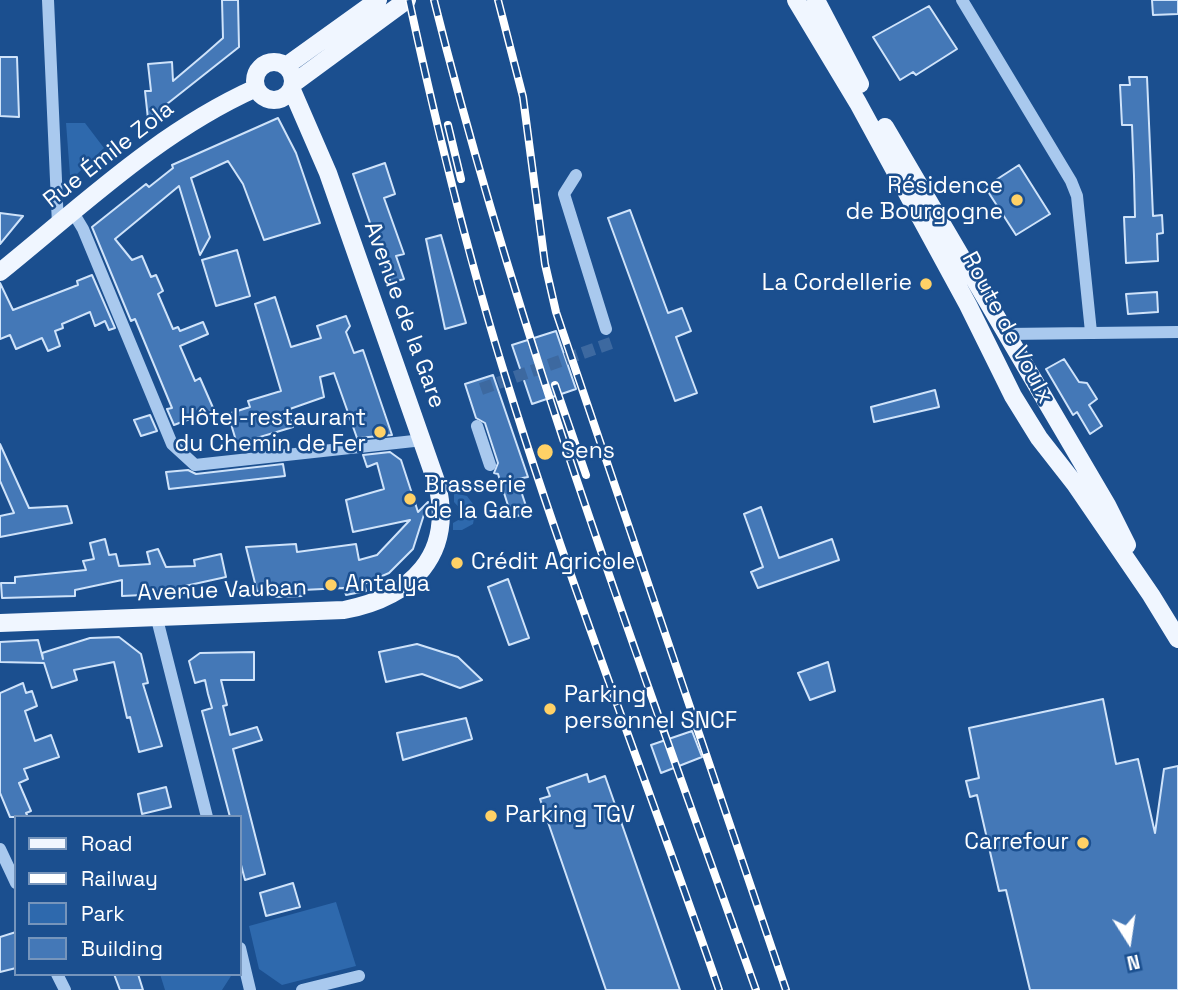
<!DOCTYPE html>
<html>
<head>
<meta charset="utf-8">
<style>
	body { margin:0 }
	#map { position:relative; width:1178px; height:990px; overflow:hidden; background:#1b4f8f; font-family:"Space Grotesk",sans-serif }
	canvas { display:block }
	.legend { position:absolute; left:14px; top:815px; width:228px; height:161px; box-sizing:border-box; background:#1b4f8f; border:2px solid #7695bc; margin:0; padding:9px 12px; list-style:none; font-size:21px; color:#fff }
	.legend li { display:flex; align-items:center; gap:14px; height:35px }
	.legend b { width:35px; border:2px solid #7695bc }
	.north { position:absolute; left:1094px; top:906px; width:70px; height:70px; -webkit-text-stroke:5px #1b4f8f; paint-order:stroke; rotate:168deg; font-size:19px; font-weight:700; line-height:28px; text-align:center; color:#fff }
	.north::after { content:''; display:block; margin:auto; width:24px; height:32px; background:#fff; clip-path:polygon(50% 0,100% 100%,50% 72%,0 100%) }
</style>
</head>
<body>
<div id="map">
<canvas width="1178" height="990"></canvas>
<ul class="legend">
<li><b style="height:9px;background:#f0f6ff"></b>Road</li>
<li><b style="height:9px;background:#fff"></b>Railway</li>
<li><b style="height:19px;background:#2e69ad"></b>Park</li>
<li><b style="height:19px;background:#4478b7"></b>Building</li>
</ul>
<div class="north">N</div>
</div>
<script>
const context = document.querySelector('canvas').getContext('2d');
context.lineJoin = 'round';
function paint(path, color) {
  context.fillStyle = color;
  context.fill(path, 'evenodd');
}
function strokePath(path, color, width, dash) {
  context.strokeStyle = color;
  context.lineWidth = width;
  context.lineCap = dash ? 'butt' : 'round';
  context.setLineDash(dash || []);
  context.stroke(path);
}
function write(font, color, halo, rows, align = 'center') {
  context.font = font + ' "Space Grotesk",sans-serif';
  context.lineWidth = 5;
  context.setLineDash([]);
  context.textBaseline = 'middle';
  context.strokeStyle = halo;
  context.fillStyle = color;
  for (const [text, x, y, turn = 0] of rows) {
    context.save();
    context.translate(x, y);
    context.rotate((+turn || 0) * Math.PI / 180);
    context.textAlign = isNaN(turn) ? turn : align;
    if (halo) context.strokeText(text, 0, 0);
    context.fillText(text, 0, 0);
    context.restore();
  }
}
const green = new Path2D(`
	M66,123H85L104,148L75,176L70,175Z
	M454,493L467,496L476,508L473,524L462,530H453V523L460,519L463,512L454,502Z
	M336,902L356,966L282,985L259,969L249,926Z
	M160,974H230L231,976L222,990H165Z`);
const building = new Path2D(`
	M222,0H238L239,47L148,119L145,91H151L148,64L172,62L173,81L206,53L223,38Z
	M1152,0H1178V14L1153,15Z
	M929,6L957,49L916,75L913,72L900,80L873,37Z
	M0,57H17L19,117L0,116Z
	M1129,77H1147L1153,216L1162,215L1163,233L1157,234L1158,261L1126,263L1124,217H1135L1134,176L1132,125H1122L1120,85H1130Z
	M278,118L296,153L320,223L264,240L243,184L228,161L191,178L210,237L200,255L179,186L115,239L132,260L142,256L151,277L156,275L163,291L158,294L173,329L178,327L180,331L203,322L208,334L180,346L195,381L200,378L214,410L174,425L167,409L172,408L135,319L131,321L92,227L146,184L149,187L173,168L172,165Z
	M385,163L395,194L384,198L404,254L396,256L404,279L391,283L353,174Z
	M1019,165L1050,214L1016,235L985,187Z
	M630,210L668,313L682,308L691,331L676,337L697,393L675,401L608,218Z
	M0,213L23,216L0,244Z
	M441,235L466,323L445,329L426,239Z
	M237,250L250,296L216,306L202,260Z
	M92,275L115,328L109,330L105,321L95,326L90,312L62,324L63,328L55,331L60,346L48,351L42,338L16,349L10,335L0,339V283L13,310L78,285L77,281Z
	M1157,292L1158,312L1128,314L1126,294Z
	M275,297L291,347L321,338L317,326L346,316L350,326L346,332L354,353L363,350L392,435L357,438L334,373L320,377L324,397L287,410L293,427L237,444L228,414L250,407L248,401L281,391L255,304Z
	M556,331L576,389L532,404L512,345Z
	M1064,359L1079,382L1087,383L1097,399L1089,405L1102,426L1090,434L1077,412L1073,415L1046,369Z
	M493,375L528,477L517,479L528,512L512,518L498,474L494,473L498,463L485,423L476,418L465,384Z
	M935,390L939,407L874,422L871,407Z
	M150,415L157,431L141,436L134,420Z
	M0,444L29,508L67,506L72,523L0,537V516L14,513L0,481Z
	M390,452L401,460L418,512L428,502L413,549L389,573L364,584L366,591L346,595L344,588L302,590V596L275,597L274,590L257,591L246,547L296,544L297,552L356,544L359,560L377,555L410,520L353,532L346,500L384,489L377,463L367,467L363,455Z
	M283,464L285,476L169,489L166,472L188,470L196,474Z
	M761,507L779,558L832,539L839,560L758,588L751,572L763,567L744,514Z
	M105,539L109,555L116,554L119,566L150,564L147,552L158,549L166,567L195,566L194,560L221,554L226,577L185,586V593L122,596V580L75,590V596L2,598L1,583H15V577L86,570L83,561L94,559L90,543Z
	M508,579L529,638L509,645L488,587Z
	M119,637L141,654L148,683L143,684L162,746L139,752L130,717L127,718L114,662L74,670L77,680L52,688L44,663L0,662V642L38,640L43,659L42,653L90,638Z
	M417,644L458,657L482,680L460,688L422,674L386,682L379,652Z
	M254,652V680H221L227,705L223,706L230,735L257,727L262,740L233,749L265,874L245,880L240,861V817H230L202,711L212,708L208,694L205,680L195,683L189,661L200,653Z
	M828,662L835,691L810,700L798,673Z
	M23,683L26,693L32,691L37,706L25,711L35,741L51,735L59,757L24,769L28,779L19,783L31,811L26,813L28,817H10L0,793V693Z
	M1103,699L1116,764L1138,759L1155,833L1164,769L1178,766V990H1030L1006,890L999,891L977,795L970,797L966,781L979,778L969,728Z
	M466,718L472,739L403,760L397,733Z
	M692,731L702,757L661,773L651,745Z
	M587,774L589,782L605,776L680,990H606L540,799L550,796L547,788Z
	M166,787L171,807L142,814L138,794Z
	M293,883L300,907L266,916L260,893Z
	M16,932V968L0,972V937Z
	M114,974H138L143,990H120Z`);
const minorTunnel = new Path2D(`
	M481,389L611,343`);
const minor = new Path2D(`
	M48,0L58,225
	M962,0L1071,181L1077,196L1091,332
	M576,175L564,194L606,329
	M74,214L83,229L172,444L195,465L423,440
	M1006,334L1178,332
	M477,426L490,465
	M157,619L207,817
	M0,849L16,883
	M240,948L250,990
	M57,974L65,990
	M302,990L359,976`);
const major = new Path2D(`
	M796,0L858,103L968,305L1013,396L1039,438L1075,484L1151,595L1178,639
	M816,0L860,84
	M255 81a19 19 0 1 1 38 0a19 19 0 1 1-38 0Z
	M286,66L378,0
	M294,83L407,0
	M885,127L1107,505L1127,545
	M0,272C82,206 158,132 256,88
	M0,623L344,610C412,597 454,555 437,484L328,173L292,90`);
const rail = new Path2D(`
	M409,0C437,129 468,258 508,385C571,589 650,788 719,990
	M434,0C518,337 640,663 756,990
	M498,0L523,97L545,264L556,312L786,990
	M448,125L461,179
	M555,385L586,475`);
const markers = [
	[1017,200,7,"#ffd166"],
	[926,284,7,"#ffd166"],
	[380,432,7,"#ffd166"],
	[545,452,9,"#ffd166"],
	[410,499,7,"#ffd166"],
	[457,563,7,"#ffd166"],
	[331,585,7,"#ffd166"],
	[550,709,7,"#ffd166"],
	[491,816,7,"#ffd166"],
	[1083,843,7,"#ffd166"]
];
const streetNames = [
	["Rue Émile Zola",109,155,-38],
	["Avenue de la Gare",404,315,70],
	["Route de Voulx",1007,328,62],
	["Avenue Vauban",222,591,-2]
];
const poiNames = [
	["Résidence",1003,187,"right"],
	["de Bourgogne",1003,213,"right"],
	["La Cordellerie",912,284,"right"],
	["Hôtel-restaurant",366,419,"right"],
	["du Chemin de Fer",366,445,"right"],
	["Sens",561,452],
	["Brasserie",424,486],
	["de la Gare",424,512],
	["Crédit Agricole",471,563],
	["Antalya",345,585],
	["Parking",564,696],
	["personnel SNCF",564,722],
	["Parking TGV",505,816],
	["Carrefour",1069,843,"right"]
];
paint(green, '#2e69ad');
paint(building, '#4478b7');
strokePath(building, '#cfe3fa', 2);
strokePath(minorTunnel, '#3d69a0', 12, [12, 6]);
strokePath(minor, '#a9c9ee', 12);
strokePath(major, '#f0f6ff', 18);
strokePath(rail, '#fff', 8);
strokePath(rail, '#1b4f8f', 5, [16]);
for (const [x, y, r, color] of markers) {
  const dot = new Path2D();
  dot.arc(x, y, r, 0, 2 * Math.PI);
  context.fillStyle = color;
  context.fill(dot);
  strokePath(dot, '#1b4f8f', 2.5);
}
write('23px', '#fff', '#1b4f8f', streetNames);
write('23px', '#fff', '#1b4f8f', poiNames, 'left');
</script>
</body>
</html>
